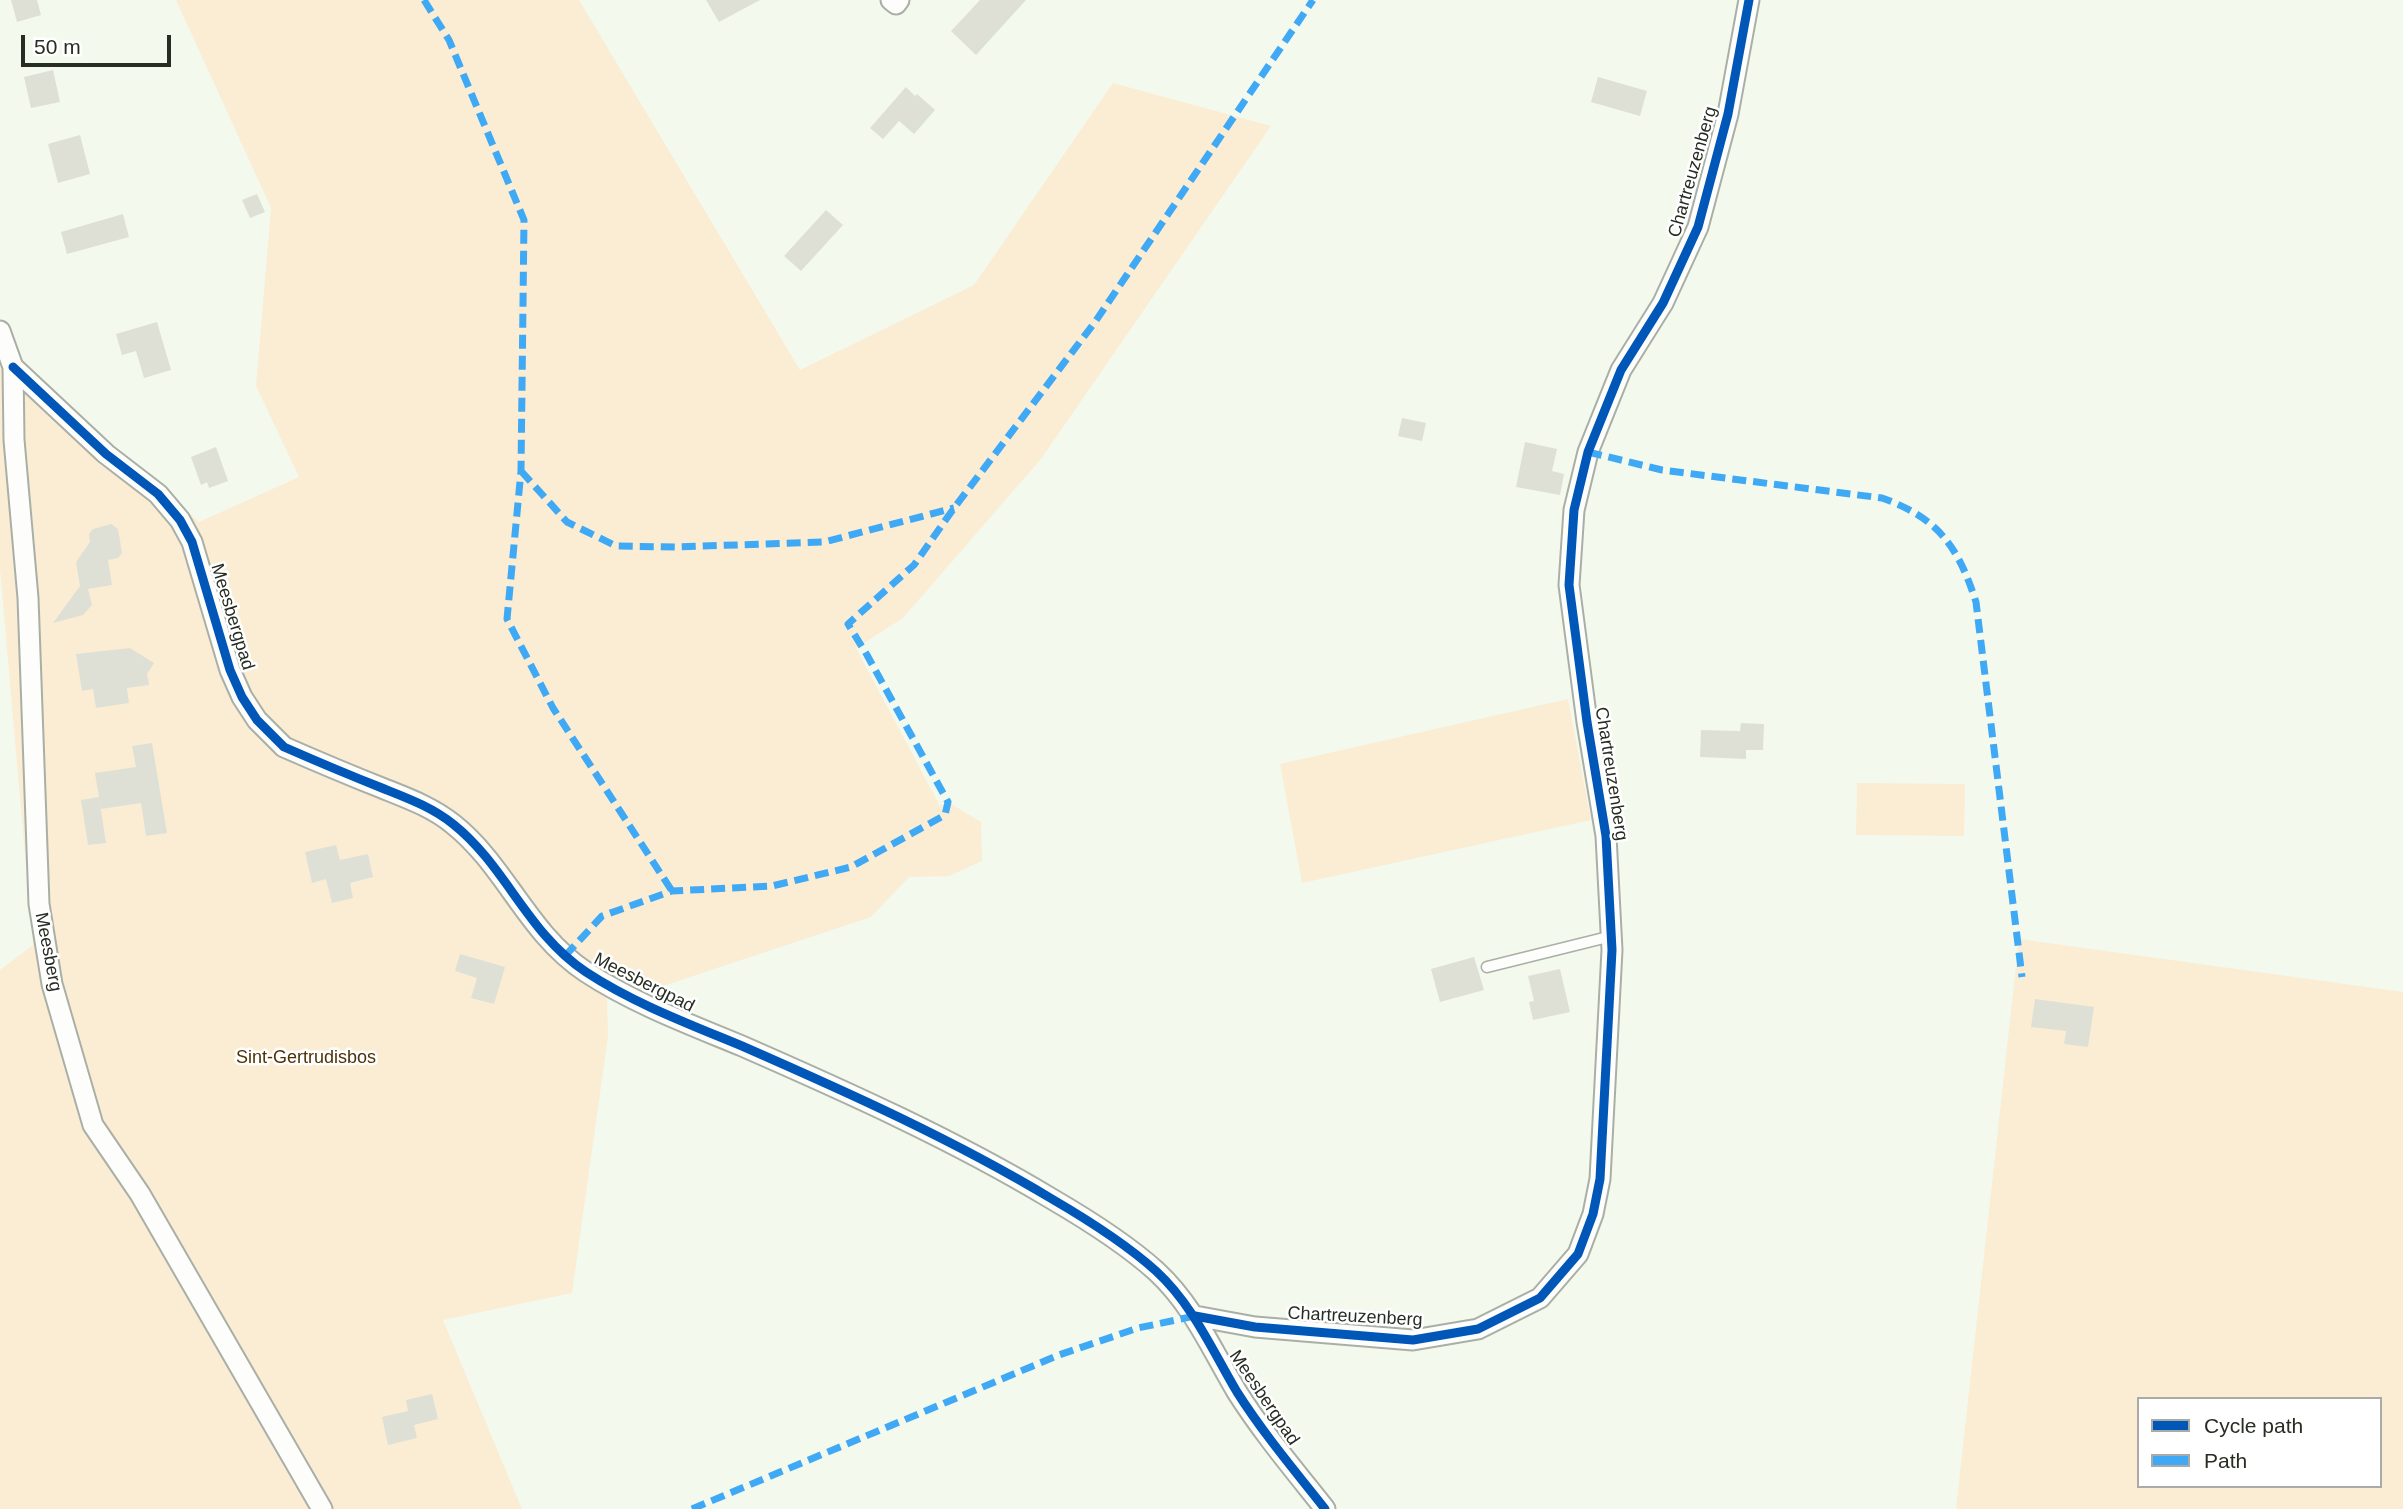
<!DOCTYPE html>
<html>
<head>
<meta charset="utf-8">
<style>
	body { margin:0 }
	#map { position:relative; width:2403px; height:1509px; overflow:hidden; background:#f3f9ed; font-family:Arial,sans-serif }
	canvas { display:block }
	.legend { position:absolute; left:2137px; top:1397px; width:245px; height:91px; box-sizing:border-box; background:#fff; border:2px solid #a9aba7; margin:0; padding:9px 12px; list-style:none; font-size:21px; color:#282d24 }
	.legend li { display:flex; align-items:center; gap:14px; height:35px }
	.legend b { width:35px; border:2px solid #a9aba7 }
	.scale { position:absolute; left:21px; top:35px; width:150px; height:32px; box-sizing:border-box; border:4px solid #282d24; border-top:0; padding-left:9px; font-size:21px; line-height:24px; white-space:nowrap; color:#282d24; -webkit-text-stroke:5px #fff; paint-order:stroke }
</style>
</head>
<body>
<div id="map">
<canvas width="2403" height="1509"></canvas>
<ul class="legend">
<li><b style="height:9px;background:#0057b8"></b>Cycle path</li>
<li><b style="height:9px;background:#3fa9f5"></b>Path</li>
</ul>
<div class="scale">50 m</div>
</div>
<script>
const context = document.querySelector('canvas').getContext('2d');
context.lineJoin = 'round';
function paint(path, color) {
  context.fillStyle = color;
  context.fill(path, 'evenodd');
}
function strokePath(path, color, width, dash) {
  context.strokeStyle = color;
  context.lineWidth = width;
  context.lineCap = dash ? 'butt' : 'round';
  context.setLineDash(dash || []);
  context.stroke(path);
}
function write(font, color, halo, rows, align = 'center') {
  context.font = font + ' Arial,sans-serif';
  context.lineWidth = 5;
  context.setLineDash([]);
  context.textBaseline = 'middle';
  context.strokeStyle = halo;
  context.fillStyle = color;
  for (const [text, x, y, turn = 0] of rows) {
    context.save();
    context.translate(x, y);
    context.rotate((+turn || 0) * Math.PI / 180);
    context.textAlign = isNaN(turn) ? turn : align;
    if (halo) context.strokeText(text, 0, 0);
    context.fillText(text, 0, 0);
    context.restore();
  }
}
const green = new Path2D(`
	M176,0H579L800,370L974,285L1113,83L1271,126L1041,459L903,618L856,648L940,806L948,802L981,822L982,861L949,876L909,877L871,917L648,991L607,996L608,1036L572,1293L443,1320L522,1509H0V970L33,945L0,569V345L199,522L299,477L256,386L271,208Z
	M1568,699L1591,820L1302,883L1280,764Z
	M1857,783L1965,784L1964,836L1856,835Z
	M2019,939L2403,992V1509H1956ZM2139,1399H2380V1486H2139Z`);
const building = new Path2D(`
	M11,0H37L41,15L17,22Z
	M706,0H760L719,22Z
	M980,0H1026L976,55L951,31Z
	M53,70L60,102L31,108L24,77Z
	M1598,77L1647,91L1640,116L1591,102Z
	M906,87L915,96L917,94L935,110L914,134L899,121L883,139L870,128Z
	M80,135L90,174L58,183L48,144Z
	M257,194L265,212L250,218L242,200Z
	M826,210L843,225L801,271L784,256Z
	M123,214L129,237L67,254L61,232Z
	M157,322L171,370L144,378L136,351L122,355L116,334Z
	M1402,418L1426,423L1422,441L1398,436Z
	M1525,442L1557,449L1552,471L1564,474L1560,495L1516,487Z
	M216,447L228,481L209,488L207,482L201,485L191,457Z
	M111,524L118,529L122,553L118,558L108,560L112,585L88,589L92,605L83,615L53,623L80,586L76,562L90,542L89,534L93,529Z
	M130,648L154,663L147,674L149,685L127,688L129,703L96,708L93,689L82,691L76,654Z
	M1741,723L1764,724L1763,750H1746V759L1700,757L1701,730L1740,731Z
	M152,743L167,833L146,836L141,803L101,809L95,773L136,767L132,746Z
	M99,797L106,843L88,845L81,800Z
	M336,845L340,860L368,854L373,877L350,883L353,898L332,903L326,879L312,883L305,852Z
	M460,954L505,967L494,1004L471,998L477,978L455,971Z
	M1474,957L1484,990L1440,1002L1431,969Z
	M1560,969L1570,1012L1533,1020L1529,1002L1534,1001L1528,976Z
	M2035,999L2094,1007L2088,1047L2064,1044L2066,1031L2031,1027Z
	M432,1394L438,1419L414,1425L417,1438L388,1445L382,1417L408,1411L406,1400Z`);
const lane = new Path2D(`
	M1487,967L1612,936`);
const street = new Path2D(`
	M891,0L896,4L899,0
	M0,331L13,367L14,440L28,598L39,904L52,984L93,1125L140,1194L322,1509
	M13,367L106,454L158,494L180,520L192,542L230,670L242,697L257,720L284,747C316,761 349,775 382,788C407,798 432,807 453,824C506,866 527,933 586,972C633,1003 689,1024 742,1046C847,1092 954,1140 1052,1199C1088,1220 1125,1243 1156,1271C1193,1305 1212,1350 1237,1392C1263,1433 1295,1471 1325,1509
	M1195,1316L1255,1327L1413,1340L1478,1329L1540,1298L1578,1254L1593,1214L1600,1179L1612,950L1606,836L1587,722L1569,585L1574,510L1588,452L1621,370L1663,303L1698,227L1728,114L1749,0`);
const quiet = new Path2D(`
	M424,0L449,40L524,220L521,471L507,619L553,708L672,891
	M1588,452L1662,470L1882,498C1938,518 1958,546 1976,602L2022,977
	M521,471L567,522L616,546L675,547L824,542L954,508
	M565,956L602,916L672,891L772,886L851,867L945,815L948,802L867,655L848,624L914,565L954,508L1095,322L1313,0
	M692,1509L1059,1355L1138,1328L1195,1316`);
const cycleway = new Path2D(`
	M13,367L106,454L158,494L180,520L192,542L230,670L242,697L257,720L284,747C316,761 349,775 382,788C407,798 432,807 453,824C506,866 527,933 586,972C633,1003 689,1024 742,1046C847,1092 954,1140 1052,1199C1088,1220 1125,1243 1156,1271C1193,1305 1212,1350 1237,1392C1263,1433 1295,1471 1325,1509
	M1195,1316L1255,1327L1413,1340L1478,1329L1540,1298L1578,1254L1593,1214L1600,1179L1612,950L1606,836L1587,722L1569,585L1574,510L1588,452L1621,370L1663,303L1698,227L1728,114L1749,0`);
const streetNames = [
	["Chartreuzenberg",1693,172,-74],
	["Meesbergpad",232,617,73],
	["Chartreuzenberg",1611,774,81],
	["Meesberg",48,952,79],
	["Meesbergpad",644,983,27],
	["Chartreuzenberg",1355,1317,3],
	["Meesbergpad",1264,1398,56]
];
const parkNames = [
	["Sint-Gertrudisbos",306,1058]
];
paint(green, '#faedd4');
paint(building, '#dee0d6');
strokePath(lane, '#aaafa6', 13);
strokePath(street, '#aaafa6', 23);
strokePath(lane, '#fdfefc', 10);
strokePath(street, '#fdfefc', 19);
strokePath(quiet, '#3fa9f5', 7, [14, 7]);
strokePath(cycleway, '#0057b8', 9);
write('18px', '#282d24', '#fff', streetNames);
write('18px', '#4e3205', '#fff', parkNames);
</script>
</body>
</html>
